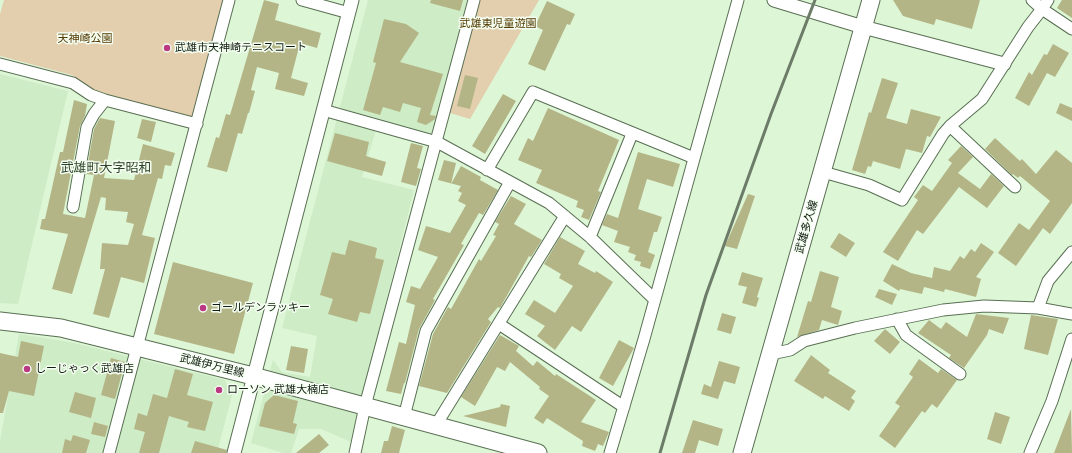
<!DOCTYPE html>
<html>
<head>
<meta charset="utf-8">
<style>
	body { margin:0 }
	canvas { display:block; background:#ddf6d6 }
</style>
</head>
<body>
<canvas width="1072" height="453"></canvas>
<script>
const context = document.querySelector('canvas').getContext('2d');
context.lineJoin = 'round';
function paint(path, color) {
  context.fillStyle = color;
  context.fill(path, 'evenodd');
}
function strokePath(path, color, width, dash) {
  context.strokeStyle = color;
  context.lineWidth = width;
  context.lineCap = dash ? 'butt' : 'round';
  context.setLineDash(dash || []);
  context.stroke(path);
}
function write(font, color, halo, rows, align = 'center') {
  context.font = font + ' Arial,"Noto Sans JP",sans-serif';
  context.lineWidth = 3;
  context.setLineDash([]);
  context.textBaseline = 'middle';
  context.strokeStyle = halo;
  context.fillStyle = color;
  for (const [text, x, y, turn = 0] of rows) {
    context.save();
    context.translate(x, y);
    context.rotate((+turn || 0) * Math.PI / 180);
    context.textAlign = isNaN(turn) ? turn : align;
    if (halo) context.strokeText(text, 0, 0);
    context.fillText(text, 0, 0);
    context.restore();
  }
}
const built = new Path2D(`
	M368,0H480L439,148L376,130L362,177L414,190L351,442L321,429H299L291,453H283L251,443L273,360L282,372L310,377L317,336L282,328Z
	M0,74L68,91L18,304L0,303Z
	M19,334L70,342L225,380L232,395L217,453H0V441Z`);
const green = new Path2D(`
	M4,0H223L193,117L96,92L72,75L0,56V14Z
	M480,0H539L470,119L450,113Z`);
const building = new Path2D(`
	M264,0L279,4L275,20L321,33L317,48L300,43L291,78L308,83L304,96L275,89L279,73L257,67L251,90L255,91L249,113H248L242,134L238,133L227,172L207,167L216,137L219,138L226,114L230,115Z
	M431,0H463L460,11L430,3Z
	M893,0H980L972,29L936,19L934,25L903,16Z
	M1062,0H1072V18L1057,8Z
	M547,1L575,14L570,25L567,24L545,71L528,64L543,30L535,26Z
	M384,19L406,24L419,33L400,62L443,74L430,115L436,116L435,119L426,125L417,122L421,108L403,103L400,112L383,107L380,115L363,110L376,63L373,62Z
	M1053,44L1069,53L1055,77L1047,73L1029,106L1015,98L1029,72L1032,75L1044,54L1047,55Z
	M465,75L478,78L470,109L457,106Z
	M882,78L898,83L886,118L907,124L911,109L941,117L930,137L927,136L922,153L906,149L900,169L873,161L871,167L868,166L865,174L852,170L869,112L871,113Z
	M503,94L516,101L485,154L472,146Z
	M74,100L87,104L85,116L80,126L63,214L85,218L94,175L86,174L94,129L100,118L115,121L104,178L134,180L143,144L175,153L171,166L165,165L162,179L158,178L142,235L155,238L144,283L121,277L109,318L93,314L105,269H100L102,243L128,245L134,224L126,222L128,212L105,210L106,198L101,197L72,294L52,289L68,234L40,229L42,219H45L60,152H63Z
	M1060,103L1072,108V121L1056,113Z
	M548,108L619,140L598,191L601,192L589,220L581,217L584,210L576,207L578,201L536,183L542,170L518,160L528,138L533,141Z
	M142,119L156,122L151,142L137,138Z
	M335,133L369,142L366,156L386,162L382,176L327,161Z
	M995,138L1020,161L1022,159L1036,174L1056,150L1072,163V203L1050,234L1043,228L1016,266L998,253L1019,223L1029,230L1050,201L1020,176L1018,178L1013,174L1012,175L985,149Z
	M411,143L423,146L417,168L421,169L416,186L401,182Z
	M961,146L973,157L958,173L980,189L991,174L1004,186L987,208L959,187L923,234L917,230L898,261L883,252L918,200L914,197L923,185L932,191L952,163L948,160Z
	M638,152L680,164L673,187L647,179L638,209L662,217L657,232H654L648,252L655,255L650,269L640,266L641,262L634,260L636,255L628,252L630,247L614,242L618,231L602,225L607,214L618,218Z
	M444,160L456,163L451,184L461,166L481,177L480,180L498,190L483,215L479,213L461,244L464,245L433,299L435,300L419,329L405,383H404L401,394L386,391L399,342L406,344L415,305L406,302L411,286L420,289L438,257L418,250L426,226L450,233L466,205L458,201L462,193L458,191L461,186L438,180Z
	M748,194L755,196L737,249L725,246Z
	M511,196L526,204L514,224L542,240L531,257L529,256L500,308L498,307L488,319L491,322L447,393L419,386L433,334L448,307L451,309L479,259L481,261L496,236L493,235L499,224L495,222Z
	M839,233L855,243L846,257L830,247Z
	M560,237L585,251L578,264L595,273L596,271L613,282L581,332L572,326L555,350L537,336L545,326L525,314L534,300L555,313L573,286L559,278L561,274L544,264Z
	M349,240L377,248L375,258L384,260L370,314L360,312L357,322L328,314L333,299L320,295L332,252L345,255Z
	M981,243L994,252L976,277L981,279L976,297L945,289L944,292L924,287L922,294L900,289L899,291L883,281L892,264L911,273L932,278L934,267L950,271L960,256L964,259L971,249L975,252Z
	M173,262L253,283L234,354L154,334Z
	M820,271L839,277L831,307L842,311L838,325L822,320L819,330L797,337L808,301L811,302Z
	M742,272L763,278L757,297L759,298L756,307L742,303L747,287L738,285Z
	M879,289L897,294L892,305L875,297Z
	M722,313L736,317L731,334L717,330Z
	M976,314L1009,318L1003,334L989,329L987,335L964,368L949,358L951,355L918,333L929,320L941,329L946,322L967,337Z
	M1031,315L1058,319L1048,355L1024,349Z
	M885,329L900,342L890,354L874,341Z
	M500,335L519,346L516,351L533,366L537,361L555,376L556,374L596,400L581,422L609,432L603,446L598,444L595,451L582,446L583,441L547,418L543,424L534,418L549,396L539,389L540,387L510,362L505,371L497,367L475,406L461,397Z
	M619,340L634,348L613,386L599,378Z
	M21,341L44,346L34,396L9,391L3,413H0V353L18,357Z
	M291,346L308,349L304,373L286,370Z
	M811,355L830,370L828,373L856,391L851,398L855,401L849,411L825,396L823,399L794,381Z
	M111,358L125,362L115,399L101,395Z
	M919,359L938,373L941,369L957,380L937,408L932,404L925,413L922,411L895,448L879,436L900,406L895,403L913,377L909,374Z
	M719,361L740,367L735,384L724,381L718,399L701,394L704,384L711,387Z
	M175,369L193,374L187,395L213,402L205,431L187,427L189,422L169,416L159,453H139L145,432L134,429L138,413L147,416L153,394L167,398Z
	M75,392L96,398L91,418L69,412Z
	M274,395L298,401L293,423L297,424L294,434L259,426L265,403Z
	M501,404L510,406L506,427L463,416L500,407Z
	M1071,409L1072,453H1054Z
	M995,412L1010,417L1001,444L987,439Z
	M693,420L723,429L718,446L699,440L695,453H682Z
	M94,422L108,426L105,437L91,434Z
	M392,426L405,430L399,453H381L384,441H388Z
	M319,434L329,445L319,453H296Z
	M73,435L90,440L86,453H62L65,439L71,441Z
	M195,441L227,450L226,453H191Z`);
const minor = new Path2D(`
	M302,0L349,13
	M1032,0L1042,9L1048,0
	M0,64L73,83L91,95L105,100L197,124
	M323,110L437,142L549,203L590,237L654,299
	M950,126L1015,187
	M487,170L533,92L694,158
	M823,172L869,185L902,200L943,134L950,126L982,99L1028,27L1042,9L1072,29
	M73,207L87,127L94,114L105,100
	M590,237L632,134
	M1038,308L1048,281L1072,252
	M897,319L906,335L960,374
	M499,324L624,407
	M771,354L790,350L804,341L855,328L943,310L984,306L1038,308L1072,314
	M404,417L426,331L510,182
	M436,425L565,216
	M109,453L229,0
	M355,453L365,406L474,0
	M610,453L644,339L738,0
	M1030,453L1052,401L1072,339`);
const tertiary = new Path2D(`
	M774,0L863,27L1004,64
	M234,453L352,0`);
const primary = new Path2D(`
	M0,321L61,328L253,376L538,453
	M742,453L871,0`);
const rail = new Path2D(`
	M660,453L706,295L771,114L815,0`);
const markers = [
	[167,48,4,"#bb3983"],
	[203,308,4,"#bb3983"],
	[27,369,4,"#bb3983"],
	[219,390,4,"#bb3983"]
];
const parkNames = [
	["武雄東児童遊園",498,24],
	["天神崎公園",85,39]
];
const poiNames = [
	["武雄市天神崎テニスコート",175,48],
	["ゴールデンラッキー",211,308],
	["しーじゃっく武雄店",35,369],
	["ローソン 武雄大楠店",227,390]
];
const streetNames = [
	["武雄多久線",807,227,-74],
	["武雄伊万里線",212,366,14]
];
const quarterNames = [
	["武雄町大字昭和",106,168]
];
paint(built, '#ceecc6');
paint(green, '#e3cead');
paint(building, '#b4b586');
strokePath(minor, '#596f53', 13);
strokePath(tertiary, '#596f53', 15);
strokePath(primary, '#596f53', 19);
strokePath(minor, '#fff', 11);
strokePath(tertiary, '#fff', 13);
strokePath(primary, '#fff', 17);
strokePath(rail, '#6c7c68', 3);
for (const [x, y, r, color] of markers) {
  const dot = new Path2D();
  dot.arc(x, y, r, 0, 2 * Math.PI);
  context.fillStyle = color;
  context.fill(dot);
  strokePath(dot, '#f4fef1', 1.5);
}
write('11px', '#543902', '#f4fef1', parkNames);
write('11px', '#131c11', '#f4fef1', poiNames, 'left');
write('11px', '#131c11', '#f4fef1', streetNames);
write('13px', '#2f432a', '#f4fef1', quarterNames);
</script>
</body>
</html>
